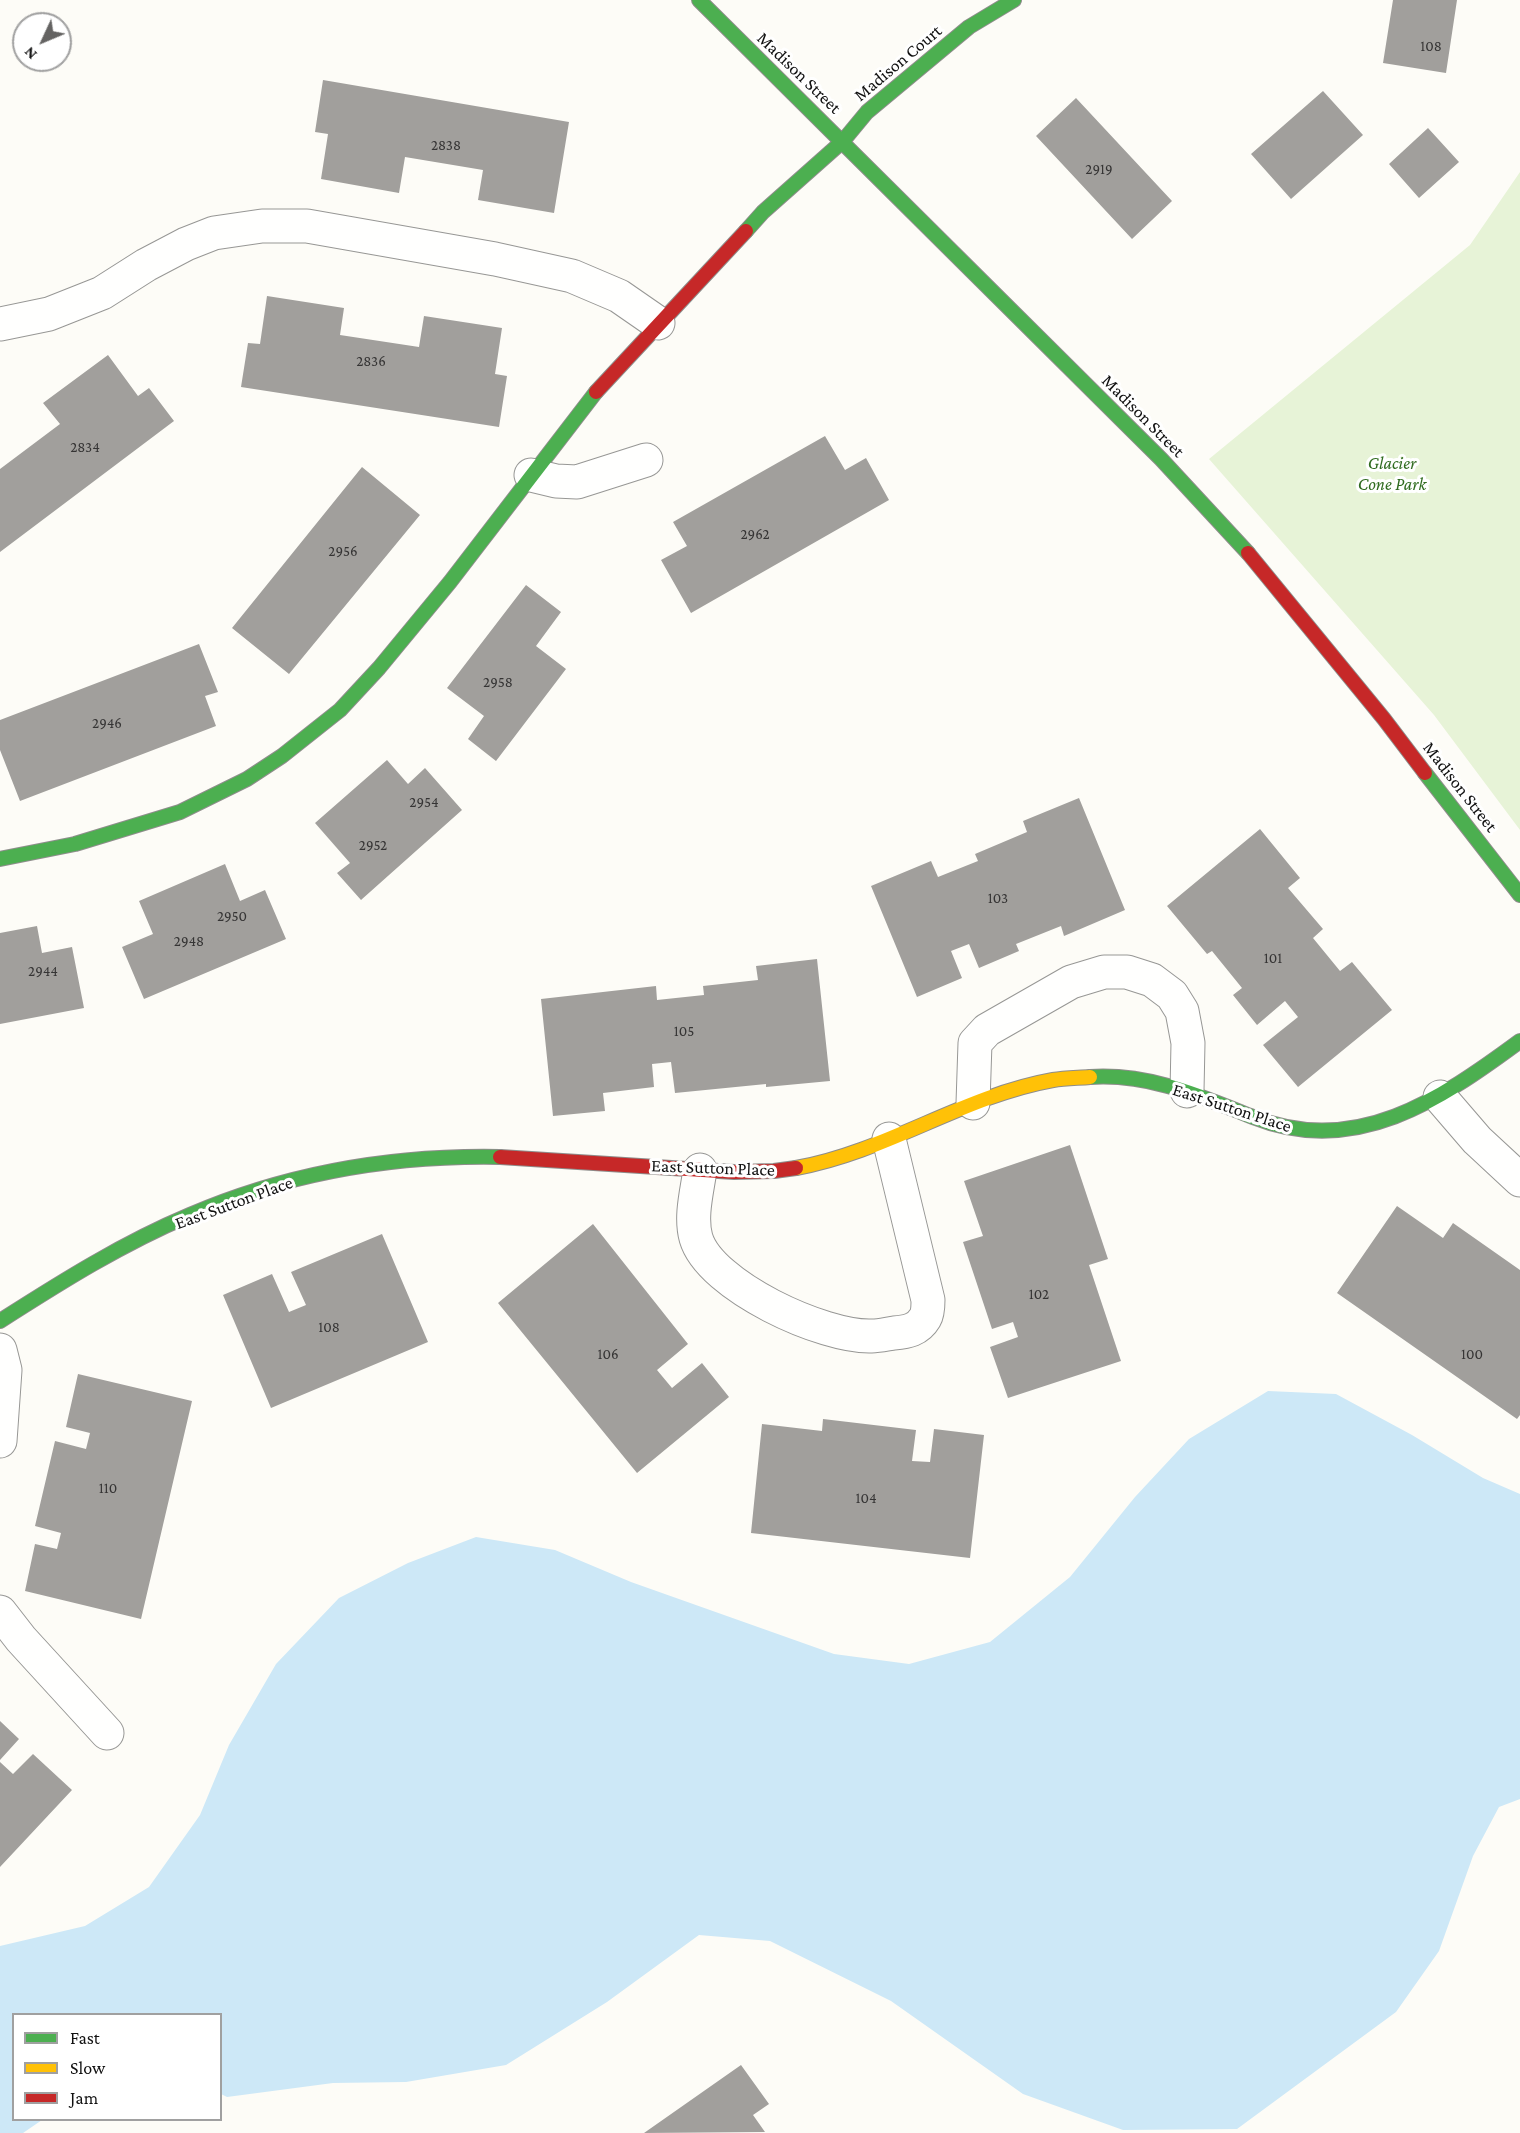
<!DOCTYPE html>
<html>
<head>
<meta charset="utf-8">
<style>
	body { margin:0 }
	#map { position:relative; width:1520px; height:2133px; overflow:hidden; background:#fdfcf7; font-family:"Crimson Pro",serif }
	canvas { display:block }
	.legend { position:absolute; left:12px; top:2013px; width:210px; height:108px; box-sizing:border-box; background:#fff; border:2px solid #a0a0a0; margin:0; padding:8px 10px; list-style:none; font-size:18px; color:#111 }
	.legend li { display:flex; align-items:center; gap:12px; height:30px }
	.legend b { width:30px; border:2px solid #a0a0a0 }
	.north { position:absolute; left:12px; top:12px; width:60px; height:60px; box-sizing:border-box; background:#fff; border:2px solid #a0a0a0; border-radius:50%; rotate:226deg; font-size:16px; font-weight:700; line-height:24px; text-align:center; color:#111 }
	.north::after { content:''; display:block; margin:auto; width:21px; height:27px; background:#646362; clip-path:polygon(50% 0,100% 100%,50% 72%,0 100%) }
</style>
</head>
<body>
<div id="map">
<canvas width="1520" height="2133"></canvas>
<ul class="legend">
<li><b style="height:8px;background:#4caf50"></b>Fast</li>
<li><b style="height:8px;background:#ffc107"></b>Slow</li>
<li><b style="height:8px;background:#c62828"></b>Jam</li>
</ul>
<div class="north">N</div>
</div>
<script>
const context = document.querySelector('canvas').getContext('2d');
context.lineJoin = 'round';
function paint(path, color) {
  context.fillStyle = color;
  context.fill(path, 'evenodd');
}
function strokePath(path, color, width, dash) {
  context.strokeStyle = color;
  context.lineWidth = width;
  context.lineCap = dash ? 'butt' : 'round';
  context.setLineDash(dash || []);
  context.stroke(path);
}
function write(font, color, halo, rows, align = 'center') {
  context.font = font + ' "Crimson Pro",serif';
  context.lineWidth = 6;
  context.setLineDash([]);
  context.textBaseline = 'middle';
  context.strokeStyle = halo;
  context.fillStyle = color;
  for (const [text, x, y, turn = 0] of rows) {
    context.save();
    context.translate(x, y);
    context.rotate((+turn || 0) * Math.PI / 180);
    context.textAlign = isNaN(turn) ? turn : align;
    if (halo) context.strokeText(text, 0, 0);
    context.fillText(text, 0, 0);
    context.restore();
  }
}
const green = new Path2D(`
	M1520,172V830L1434,715L1209,459L1470,245Z`);
const water = new Path2D(`
	M1268,1391L1336,1394L1412,1435L1483,1478L1520,1494V1799L1499,1807L1473,1856L1439,1951L1396,2012L1237,2129L1123,2130L1023,2094L891,2001L770,1941L699,1935L607,2002L506,2065L406,2082L333,2083L227,2097L221,2094L220,2014H14V2120H42L23,2133H0V1946L85,1926L149,1887L200,1815L229,1745L276,1664L339,1598L408,1563L476,1537L555,1550L631,1582L834,1654L909,1664L990,1642L1070,1577L1135,1497L1189,1439Z`);
const building = new Path2D(`
	M1393,0H1457L1446,73L1383,63Z
	M323,80L569,122L554,213L478,200L483,170L405,157L399,193L321,179L328,134L315,132Z
	M1323,91L1363,135L1291,199L1251,154Z
	M1076,98L1172,201L1132,239L1036,136Z
	M1428,128L1459,162L1419,198L1389,164Z
	M267,296L344,308L340,335L419,347L424,316L502,328L495,374L507,376L499,427L241,387L248,343L260,344Z
	M108,355L138,396L149,388L174,421L0,552V469L60,424L43,403Z
	M825,436L845,470L866,458L889,500L691,613L661,560L687,546L673,522Z
	M362,467L420,515L289,674L232,628Z
	M526,585L561,612L536,646L566,669L496,761L468,739L484,716L447,688Z
	M199,644L218,692L205,696L216,726L20,801L0,750V720Z
	M387,760L408,784L425,768L462,810L361,900L337,873L350,863L315,823Z
	M1079,798L1125,910L1064,936L1061,926L1016,944L1019,951L979,968L969,944L951,951L962,978L917,997L871,886L931,861L938,877L978,861L975,854L1027,832L1023,821Z
	M1260,829L1300,878L1288,888L1323,929L1313,938L1340,971L1352,962L1392,1010L1298,1087L1263,1045L1298,1017L1285,1001L1257,1025L1233,995L1242,988L1212,951L1207,954L1167,906Z
	M225,864L240,901L265,890L286,939L144,999L122,947L153,934L139,901Z
	M37,926L42,953L72,947L84,1008L0,1024V933Z
	M817,959L830,1081L766,1087V1084L675,1093L671,1062L652,1064L654,1087L603,1093L605,1111L553,1116L541,999L656,986L657,1000L704,995L703,986L758,980L756,966Z
	M1070,1145L1108,1259L1089,1265L1121,1361L1008,1398L990,1347L1018,1337L1013,1322L992,1329L963,1242L983,1236L964,1181Z
	M1397,1206L1443,1238L1453,1223L1520,1270V1415L1517,1419L1337,1293Z
	M593,1224L688,1344L657,1370L672,1388L702,1363L729,1397L637,1473L498,1303Z
	M382,1234L428,1342L271,1408L223,1295L272,1274L289,1312L306,1305L291,1272Z
	M78,1374L192,1401L141,1619L25,1591L35,1544L57,1549L61,1533L35,1526L55,1441L86,1449L90,1433L66,1427Z
	M823,1419L916,1430L912,1461L930,1462L934,1429L984,1435L970,1558L751,1533L762,1424L822,1431Z
	M0,1721L19,1739L0,1760Z
	M33,1754L72,1790L0,1867V1762L13,1774Z
	M741,2065L769,2104L753,2115L765,2132L644,2133Z`);
const street = new Path2D(`
	M0,324L49,314L102,293L146,265L186,244L214,233L262,226H307L495,259L572,276L619,296L658,323
	M531,475L556,481L577,482L646,460
	M1440,1097L1477,1140L1520,1180
	M973,1103L975,1043L987,1030L1071,982L1104,972H1127L1152,980L1172,995L1182,1011L1188,1043L1187,1091
	M700,1170C697,1191 690,1217 696,1238C710,1286 824,1338 872,1336C879,1336 887,1334 894,1333C907,1332 918,1330 925,1318C928,1313 928,1305 928,1300L889,1139
	M0,1350L5,1370L0,1441
	M0,1612L21,1639L107,1733`);
const fast = new Path2D(`
	M699,0L1161,459L1248,553
	M746,231L763,212L843,141L867,112L969,27L1014,0
	M1425,773L1520,895
	M0,859L75,844L180,812L247,779L282,756L340,710L379,668L450,582L596,392
	M1090,1077C1149,1073 1200,1096 1253,1117C1355,1158 1440,1100 1520,1041
	M0,1321C61,1282 123,1243 190,1215C288,1173 393,1155 500,1157`);
const slow = new Path2D(`
	M796,1168C886,1152 963,1096 1053,1080C1065,1078 1078,1078 1090,1077`);
const jam = new Path2D(`
	M596,392L746,231
	M1248,553L1384,719L1425,773
	M500,1157L734,1172L774,1171L796,1168`);
const numberNames = [
	["108",1431,46],
	["2838",446,145],
	["2919",1099,169],
	["2836",371,361],
	["2834",85,447],
	["2962",755,534],
	["2956",343,551],
	["2958",498,682],
	["2946",107,723],
	["2954",424,802],
	["2952",373,845],
	["103",998,898],
	["2950",232,916],
	["2948",189,941],
	["101",1273,958],
	["2944",43,971],
	["105",684,1031],
	["102",1039,1294],
	["108",329,1327],
	["106",608,1354],
	["100",1472,1354],
	["110",108,1488],
	["104",866,1498]
];
const streetNames = [
	["Madison Court",898,63,-40],
	["Madison Street",799,73,44],
	["Madison Street",1143,416,45],
	["Madison Street",1460,787,52],
	["East Sutton Place",1232,1108,18],
	["East Sutton Place",713,1168,2],
	["East Sutton Place",234,1203,-20]
];
const parkNames = [
	["Glacier",1392,463],
	["Cone Park",1392,484]
];
paint(green, '#e7f3d7');
paint(water, '#cde8f7');
paint(building, '#a19f9c');
strokePath(street, '#979795', 35);
strokePath(fast, '#8e8d8b', 16);
strokePath(slow, '#8e8d8b', 16);
strokePath(jam, '#8e8d8b', 16);
strokePath(street, '#fffffe', 33);
strokePath(fast, '#4caf50', 14);
strokePath(slow, '#ffc107', 14);
strokePath(jam, '#c62828', 14);
write('15px', '#353434', null, numberNames);
write('18px', '#111', '#fff', streetNames);
write('italic 18px', '#2f6b1f', '#fff', parkNames);
</script>
</body>
</html>
